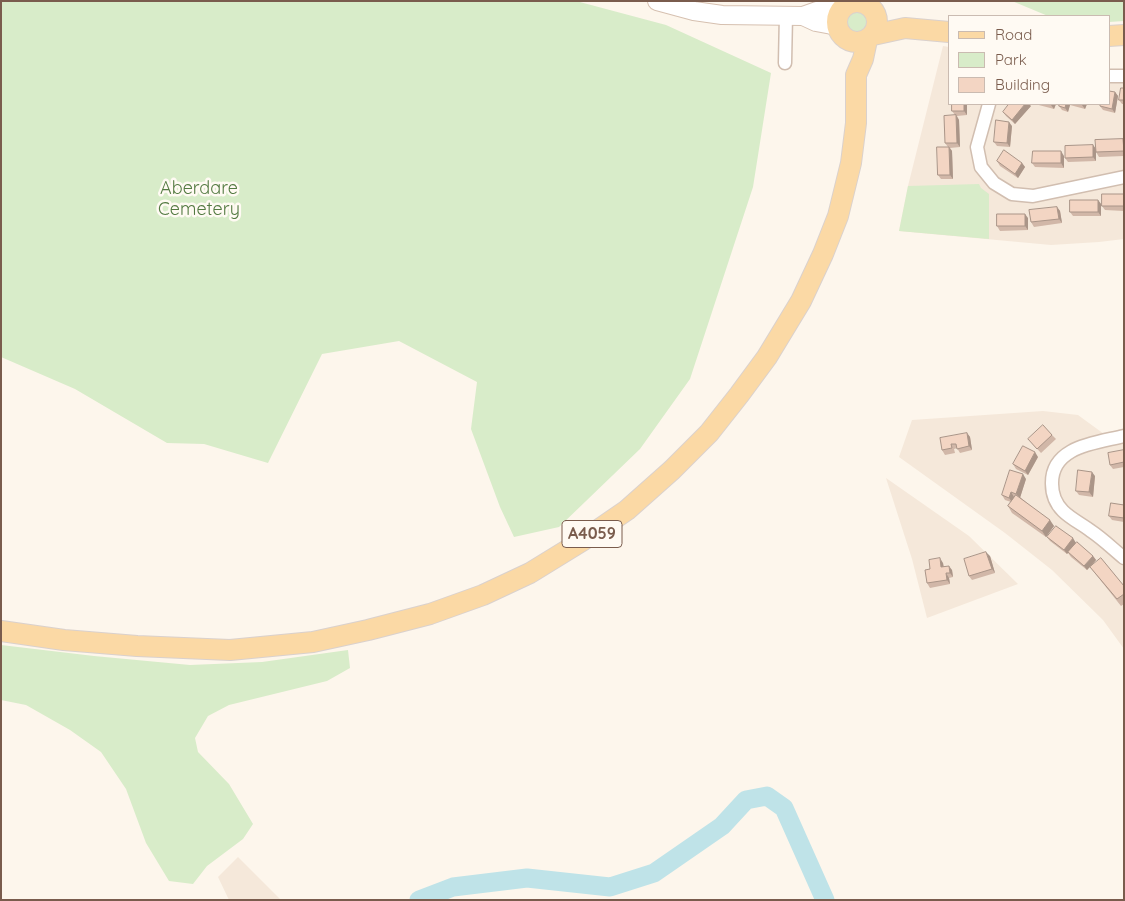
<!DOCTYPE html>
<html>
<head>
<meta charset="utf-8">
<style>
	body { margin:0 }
	#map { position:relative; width:1125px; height:901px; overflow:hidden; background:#fdf6ec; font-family:Quicksand,sans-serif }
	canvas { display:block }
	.frame { position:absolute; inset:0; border:2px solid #7a5c4d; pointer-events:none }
	.legend { position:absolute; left:948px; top:15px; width:162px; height:90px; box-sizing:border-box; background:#fffaf3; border:1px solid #cabbb1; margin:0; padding:6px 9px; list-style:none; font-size:15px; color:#7a5c4d }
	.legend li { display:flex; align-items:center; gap:10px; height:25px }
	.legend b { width:25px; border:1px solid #cabbb1 }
</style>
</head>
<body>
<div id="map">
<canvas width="1125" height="901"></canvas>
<div class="frame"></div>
<ul class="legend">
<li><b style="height:6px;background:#fbd9a5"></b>Road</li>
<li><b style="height:14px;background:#d8ecc9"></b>Park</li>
<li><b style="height:14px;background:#f3d5c3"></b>Building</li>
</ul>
</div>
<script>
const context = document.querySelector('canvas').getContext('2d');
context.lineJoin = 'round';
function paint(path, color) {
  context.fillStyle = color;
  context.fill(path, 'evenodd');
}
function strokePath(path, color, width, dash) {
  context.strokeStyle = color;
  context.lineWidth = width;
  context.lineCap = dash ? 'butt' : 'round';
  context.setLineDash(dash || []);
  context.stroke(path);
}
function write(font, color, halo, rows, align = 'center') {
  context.font = font + ' Quicksand,sans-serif';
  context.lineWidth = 5;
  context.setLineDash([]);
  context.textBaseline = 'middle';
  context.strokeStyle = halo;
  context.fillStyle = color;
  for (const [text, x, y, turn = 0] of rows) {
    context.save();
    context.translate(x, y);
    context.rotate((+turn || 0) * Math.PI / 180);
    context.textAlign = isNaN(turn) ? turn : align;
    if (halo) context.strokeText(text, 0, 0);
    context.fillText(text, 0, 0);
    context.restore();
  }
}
const residential = new Path2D(`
	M943,46L949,47V104H1109V69H1124V239L1099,242L1051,245L899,231L908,186Z
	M1043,411L1078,415L1104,434L1124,430V649L1103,620L1052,570L1005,533L899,457L912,420Z
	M886,478L969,536L1018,584L927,618L912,559Z
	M238,857L281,900H229L218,877Z`);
const green = new Path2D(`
	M1,1H576L666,25L771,73L753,187L690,379L640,449L559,527L514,537L500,507L471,429L477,382L399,341L322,354L268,463L204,444L167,443L75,389L1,357Z
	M1012,1H1124V21L1109,22V16H1048Z
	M847 23a11 11 0 1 1 22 0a11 11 0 1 1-22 0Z
	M979,184L981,188L989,194V239L899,231L908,186Z
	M1,645L94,656L190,665L262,662L348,650L350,668L327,681L229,705L208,716L195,738L198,752L229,784L253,824L243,839L207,866L193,884L169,881L146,843L126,789L101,752L70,730L26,705L1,700Z`);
const river = new Path2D(`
	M419,900L453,887L527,878L610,887L654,873L722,826L746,800L767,796L784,808L825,900`);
const minor = new Path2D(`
	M785,63L786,15
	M1109,76H1124
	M989,104L977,147L981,167L994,183L1012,194L1033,196L1124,177
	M1124,436C1096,443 1051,446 1052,484C1052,494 1056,504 1063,511C1071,519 1082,524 1091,531C1103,539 1113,549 1124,558`);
const secondary = new Path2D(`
	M657,1L694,11L722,15L803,16L817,11L843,8
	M803,16L816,22L832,25L838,28`);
const primary = new Path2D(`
	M837 22a20 20 0 1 1 40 0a20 20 0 1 1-40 0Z
	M873,35L905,28L949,32
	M1109,36L1124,35
	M1,631L64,640L137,646L230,650L313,642L368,630L430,614L483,595L530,573L582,541L627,510L672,470L709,433L739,395L767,357L801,301L823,254L838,216L851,163L856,123V75L863,59L867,40`);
const wall = new Path2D(`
	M1124,88V104H1122L1119,100Z
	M1115,92L1118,96L1115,113L1103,110L1100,106V105L1095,104H1109Z
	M967,104V115L957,116L959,120L960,147L950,148L952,151L953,179H941L938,175L948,147L945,143L955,115L952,111Z
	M1035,104H1056L1054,109Z
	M1060,104H1087L1085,109L1070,105L1068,112L1062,110L1059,106Z
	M1031,106L1015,124L1006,116L1003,112Z
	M1012,126L1010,147L997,146L994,142Z
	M1123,139L1124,140V156L1099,157L1096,152Z
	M1093,145L1096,149V161L1068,162L1065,158Z
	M1064,156V168L1035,167L1032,163Z
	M997,161L1022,163L1025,167L1018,178L1000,166Z
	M1124,194V211L1105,210L1102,206Z
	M1098,200L1101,204V216H1073L1070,212Z
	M1057,207L1060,211L1062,223L1034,227L1031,222Z
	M1028,218V230L1000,231L997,226Z
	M967,433L970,437L972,450L960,453L957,448L954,449L955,453L945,455L942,450Z
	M1052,435L1056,439L1041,453L1028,439Z
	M1124,450V467L1113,469L1110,465Z
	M1038,457L1028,475L1016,469L1013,464Z
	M1095,476L1093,497L1079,495L1076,491Z
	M1026,479L1020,497L1054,526L1046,537L1012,513L1008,506L1011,502L1005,500L1002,495Z
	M1124,505V522L1112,520L1109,516Z
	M1047,537L1076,543L1071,550L1093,556L1096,560L1091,567L1124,586V604L1121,606L1090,567L1087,570L1071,557L1068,553L1067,554L1050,541Z
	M990,556L995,573L972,580L969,576Z
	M943,563L944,567L952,570L953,577L949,578L950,584L930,588L927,583L930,569Z`);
const shadedWall = new Path2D(`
	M1115,92L1118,96L1115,113L1112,109Z
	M964,104H967V115L964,111Z
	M1025,104H1029L1031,106L1015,124L1012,120Z
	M1051,104H1056L1054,109L1051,105Z
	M1066,104H1069L1070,105L1068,112L1065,108Z
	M1082,104H1087L1085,109L1082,105Z
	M956,115L959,120L960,147L957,143Z
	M1009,122L1012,126L1010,147L1007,143Z
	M1093,145L1096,149V161L1093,157Z
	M949,147L952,151L953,179L950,175Z
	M1061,151L1064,156V168L1061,163Z
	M1022,163L1025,167L1018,178L1015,174Z
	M1098,200L1101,204V216L1098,212Z
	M1057,207L1060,211L1062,223L1059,219Z
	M1025,214L1028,218V230L1025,226Z
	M967,433L970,437L972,450L969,446Z
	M1035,452L1038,457L1028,475L1025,471Z
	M1092,472L1095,476L1093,497L1089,492Z
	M1023,474L1026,479L1020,498L1016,494Z
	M1011,492L1014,497L1012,502L1009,498Z
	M1050,520L1054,526L1046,537L1042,531Z
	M1073,538L1076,543L1067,554L1064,550Z
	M986,552L990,556L995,573L992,569Z
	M1093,556L1096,560L1087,570L1084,566Z
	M940,558L943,563L944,572L941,567Z
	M949,566L952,570L953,577L950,573Z
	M946,573L949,578L950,584L947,580Z`);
const building = new Path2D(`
	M1121,88H1124V100H1119Z
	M1109,91L1115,92L1112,109L1100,106V104H1109Z
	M952,104H964V111H952Z
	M1009,104H1025L1012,120L1003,112Z
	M1060,104H1066L1065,108L1059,106Z
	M956,115L957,143H945L944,116Z
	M996,120L1009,122L1007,143L994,142Z
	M1123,139L1124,151L1096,152L1095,140Z
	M1093,145V157L1065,158V146Z
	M937,147H949L950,175H938Z
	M1004,150L1022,163L1015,174L997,161Z
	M1033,151H1061V163H1032Z
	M1102,194H1124V206H1102Z
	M1070,200H1098V212H1070Z
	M1057,207L1059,219L1031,222L1029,210Z
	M997,214H1025V226H997Z
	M1043,425L1052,435L1037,449L1028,439Z
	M967,433L969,446L957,449L956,444H951L952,448L942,450L940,438Z
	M1023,446L1035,452L1025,471L1013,464Z
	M1124,450V462L1110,465L1108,453Z
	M1010,470L1023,474L1016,494L1011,492L1009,498L1002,495Z
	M1078,470L1092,472L1089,492L1076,491Z
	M1016,495L1050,520L1042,531L1008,506Z
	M1111,503L1124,505V518L1109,516Z
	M1056,526L1073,538L1064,550L1047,537Z
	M1077,542L1093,556L1084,566L1068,552Z
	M986,552L992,569L969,576L964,559Z
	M940,558L941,567L949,566L950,573H946L947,580L927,583L925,570L930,569L929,560Z
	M1101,558L1124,586V594L1117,599L1090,567Z`);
const shields = [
	[592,534,60]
];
const shieldNames = [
	["A4059",592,534]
];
const parkNames = [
	["Aberdare",199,189],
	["Cemetery",199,210]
];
paint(residential, '#f5e8da');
paint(green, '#d8ecc9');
strokePath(river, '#bfe3e8', 19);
strokePath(minor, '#d1beb0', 15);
strokePath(secondary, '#d6c0b0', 20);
strokePath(primary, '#dad1cd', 22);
strokePath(minor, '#fff', 12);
strokePath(secondary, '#fff', 18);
strokePath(primary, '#fbd9a5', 20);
paint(wall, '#d1b7a8');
paint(shadedWall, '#aa9588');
paint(building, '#f3d5c3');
strokePath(building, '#aa9588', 1);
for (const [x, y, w] of shields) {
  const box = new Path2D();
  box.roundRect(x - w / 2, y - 13.5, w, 27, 4);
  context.fillStyle = '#fffaf3';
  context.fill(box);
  strokePath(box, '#7a5c4d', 1);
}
write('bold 16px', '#7a5c4d', null, shieldNames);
write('18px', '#537a41', '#fffaf3', parkNames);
</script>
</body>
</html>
